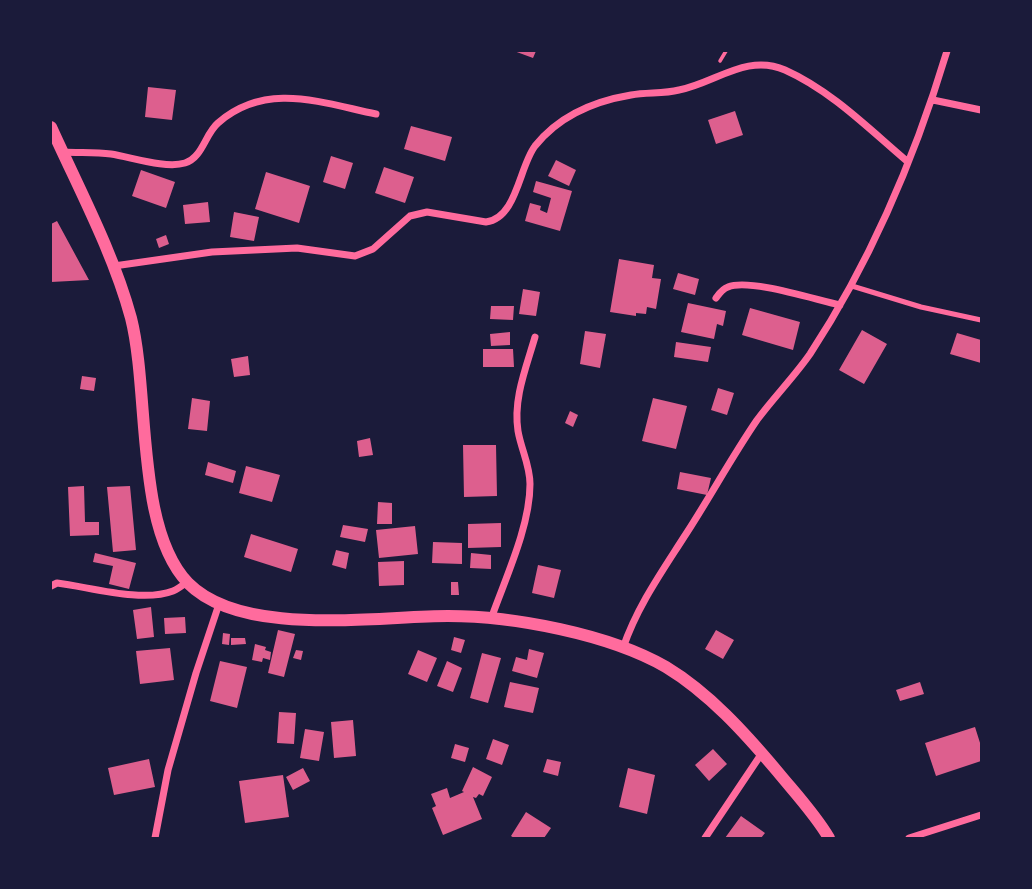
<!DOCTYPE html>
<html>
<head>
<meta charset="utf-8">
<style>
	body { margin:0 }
	#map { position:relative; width:1032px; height:889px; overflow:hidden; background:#1b1b3a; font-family:Rubik,sans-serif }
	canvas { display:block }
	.frame { position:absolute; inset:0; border:52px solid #1b1b3a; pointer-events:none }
</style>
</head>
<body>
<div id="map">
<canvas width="1032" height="889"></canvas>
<div class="frame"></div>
</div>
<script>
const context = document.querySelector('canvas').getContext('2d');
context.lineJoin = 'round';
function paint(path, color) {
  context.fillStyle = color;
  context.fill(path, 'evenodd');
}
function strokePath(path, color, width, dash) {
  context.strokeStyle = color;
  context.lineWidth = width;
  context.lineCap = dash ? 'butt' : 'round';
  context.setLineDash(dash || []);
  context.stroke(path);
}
const building = new Path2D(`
	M514,51H536L533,58Z
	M148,87L176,90L172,120L145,117Z
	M735,111L743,135L716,144L708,120Z
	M411,126L452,137L445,161L404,149Z
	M331,156L353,163L345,189L323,182Z
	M556,160L576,170L569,186L548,176Z
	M384,167L414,177L405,203L375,193Z
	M141,170L175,182L166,208L132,196Z
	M266,172L310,186L299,223L255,209Z
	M536,181L572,191L560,231L525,221L530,203L541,206L540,210L547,213L551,198L533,192Z
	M208,202L210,222L185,224L183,205Z
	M234,212L259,217L254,241L230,237Z
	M57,221L89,280L51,282V224Z
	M166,235L169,244L159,248L156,239Z
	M619,259L654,265L652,278L661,279L656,309L647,307L646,314L636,313V316L610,312Z
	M678,273L699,279L695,295L673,289Z
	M523,289L540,292L536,316L519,314Z
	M688,303L726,311L723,326L717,324L714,339L681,332Z
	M491,306H514L513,320L490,319Z
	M750,308L800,322L793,350L742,335Z
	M862,330L887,344L864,384L839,370Z
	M585,331L606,334L600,368L580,364Z
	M510,332V345L491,346L490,334Z
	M957,333L981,340V363L950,354Z
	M676,342L711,347L708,362L674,357Z
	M483,349H513L514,367H483Z
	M248,356L250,375L234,377L231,359Z
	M82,376L96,378L94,391L80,389Z
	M718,388L734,393L727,415L711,410Z
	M192,398L210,401L207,431L188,429Z
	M653,398L687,406L676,449L642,441Z
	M570,411L578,415L573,427L565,423Z
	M370,438L373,455L359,457L357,441Z
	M463,445H496L497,496L464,497Z
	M208,462L236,471L233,483L205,475Z
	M246,466L280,475L272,502L239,493Z
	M680,472L711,478L707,495L677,489Z
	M84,486L85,522H99V535L70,536L68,487Z
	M130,486L136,550L113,552L107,487Z
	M378,502L392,503V524H377Z
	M501,523V547L468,548V524Z
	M343,525L368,529L365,542L340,537Z
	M415,526L418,554L379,558L376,530Z
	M251,534L298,549L291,572L244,557Z
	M433,542L462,543V564L432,563Z
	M336,550L349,553L346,569L332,565Z
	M95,553L136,563L129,589L109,584L113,566L93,562Z
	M471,553L491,555V569L470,568Z
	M404,561V585L379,586L378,562Z
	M538,565L561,570L554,598L532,593Z
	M451,582H458L459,595H451Z
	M151,607L154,637L137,639L133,610Z
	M185,617L186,633L165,634L164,618Z
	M278,630L295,634L284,677L268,673Z
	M716,630L734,640L723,659L705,649Z
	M223,633L230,634L229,645L222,644Z
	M454,637L465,640L461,653L451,650Z
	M231,638H245L246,644L231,645Z
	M255,644L266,647L265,650L271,652L270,660L263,658L262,662L252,660Z
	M170,648L174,680L140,684L136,651Z
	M529,649L544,653L537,678L512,671L516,657L527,660Z
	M296,650L303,651L301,660L293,658Z
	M418,650L437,658L427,682L408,674Z
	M482,653L501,658L488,703L470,698Z
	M220,661L247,667L237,708L210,701Z
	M447,661L462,668L453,692L437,686Z
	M510,682L539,688L533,713L504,707Z
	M920,682L924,694L900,701L896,690Z
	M279,712L296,713L294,744L277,743Z
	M353,720L356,756L334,758L331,722Z
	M975,727L981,746V761L936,776L925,743Z
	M305,729L324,732L319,761L300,758Z
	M493,739L509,745L502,765L486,759Z
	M455,744L469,748L465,762L451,758Z
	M713,749L727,764L709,781L695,765Z
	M149,759L155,787L114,795L108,768Z
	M547,759L561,762L558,776L543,772Z
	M473,767L492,777L483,796L479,794L476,798L473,797L482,819L443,835L432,808L436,806L431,794L447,788L450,798L464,792L462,791Z
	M303,768L310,781L293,790L286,777Z
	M628,768L655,775L647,814L619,807Z
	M283,775L289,817L245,823L239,781Z
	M526,812L551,828L544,838H514L511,836Z
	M741,816L765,833L761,838H725Z`);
const path = new Path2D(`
	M720,61L726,51`);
const service = new Path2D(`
	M852,286L921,307L981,320`);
const minor = new Path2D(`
	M933,100L981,110
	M63,152C79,153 95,152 111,154C131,157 166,169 185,163C203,157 205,134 218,123C266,81 322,103 376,114
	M114,266L212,252L297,248L355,256L373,249L410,216L427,212L486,222C517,218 519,167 535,146C559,116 595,101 631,95C647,92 663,94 679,90C715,83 747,53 785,70C832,91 870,130 908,162
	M716,298C719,294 722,289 728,287C749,278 816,300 840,305
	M51,586L57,583C90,587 142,603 173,591C178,589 183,585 187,582
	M491,619C505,579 530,527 530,484C530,465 521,449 518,431C513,399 526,368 535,337
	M623,648C637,607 661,573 684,537C709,499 731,458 757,420C774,397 794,377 810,354C871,261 915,157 947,51
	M155,838L168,770L196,673L219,604
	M705,838L762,753
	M909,838L981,815`);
const tertiary = new Path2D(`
	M51,127C79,189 113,252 131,318C150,393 135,528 188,583C242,638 376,616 448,616C513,616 609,634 666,667C709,693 745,733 777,771C795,793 815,814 829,838`);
paint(building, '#dd5f8e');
strokePath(path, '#ff6b9d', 3.5);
strokePath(service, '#ff6b9d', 5);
strokePath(minor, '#ff6b9d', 7);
strokePath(tertiary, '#ff6b9d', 12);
</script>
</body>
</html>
